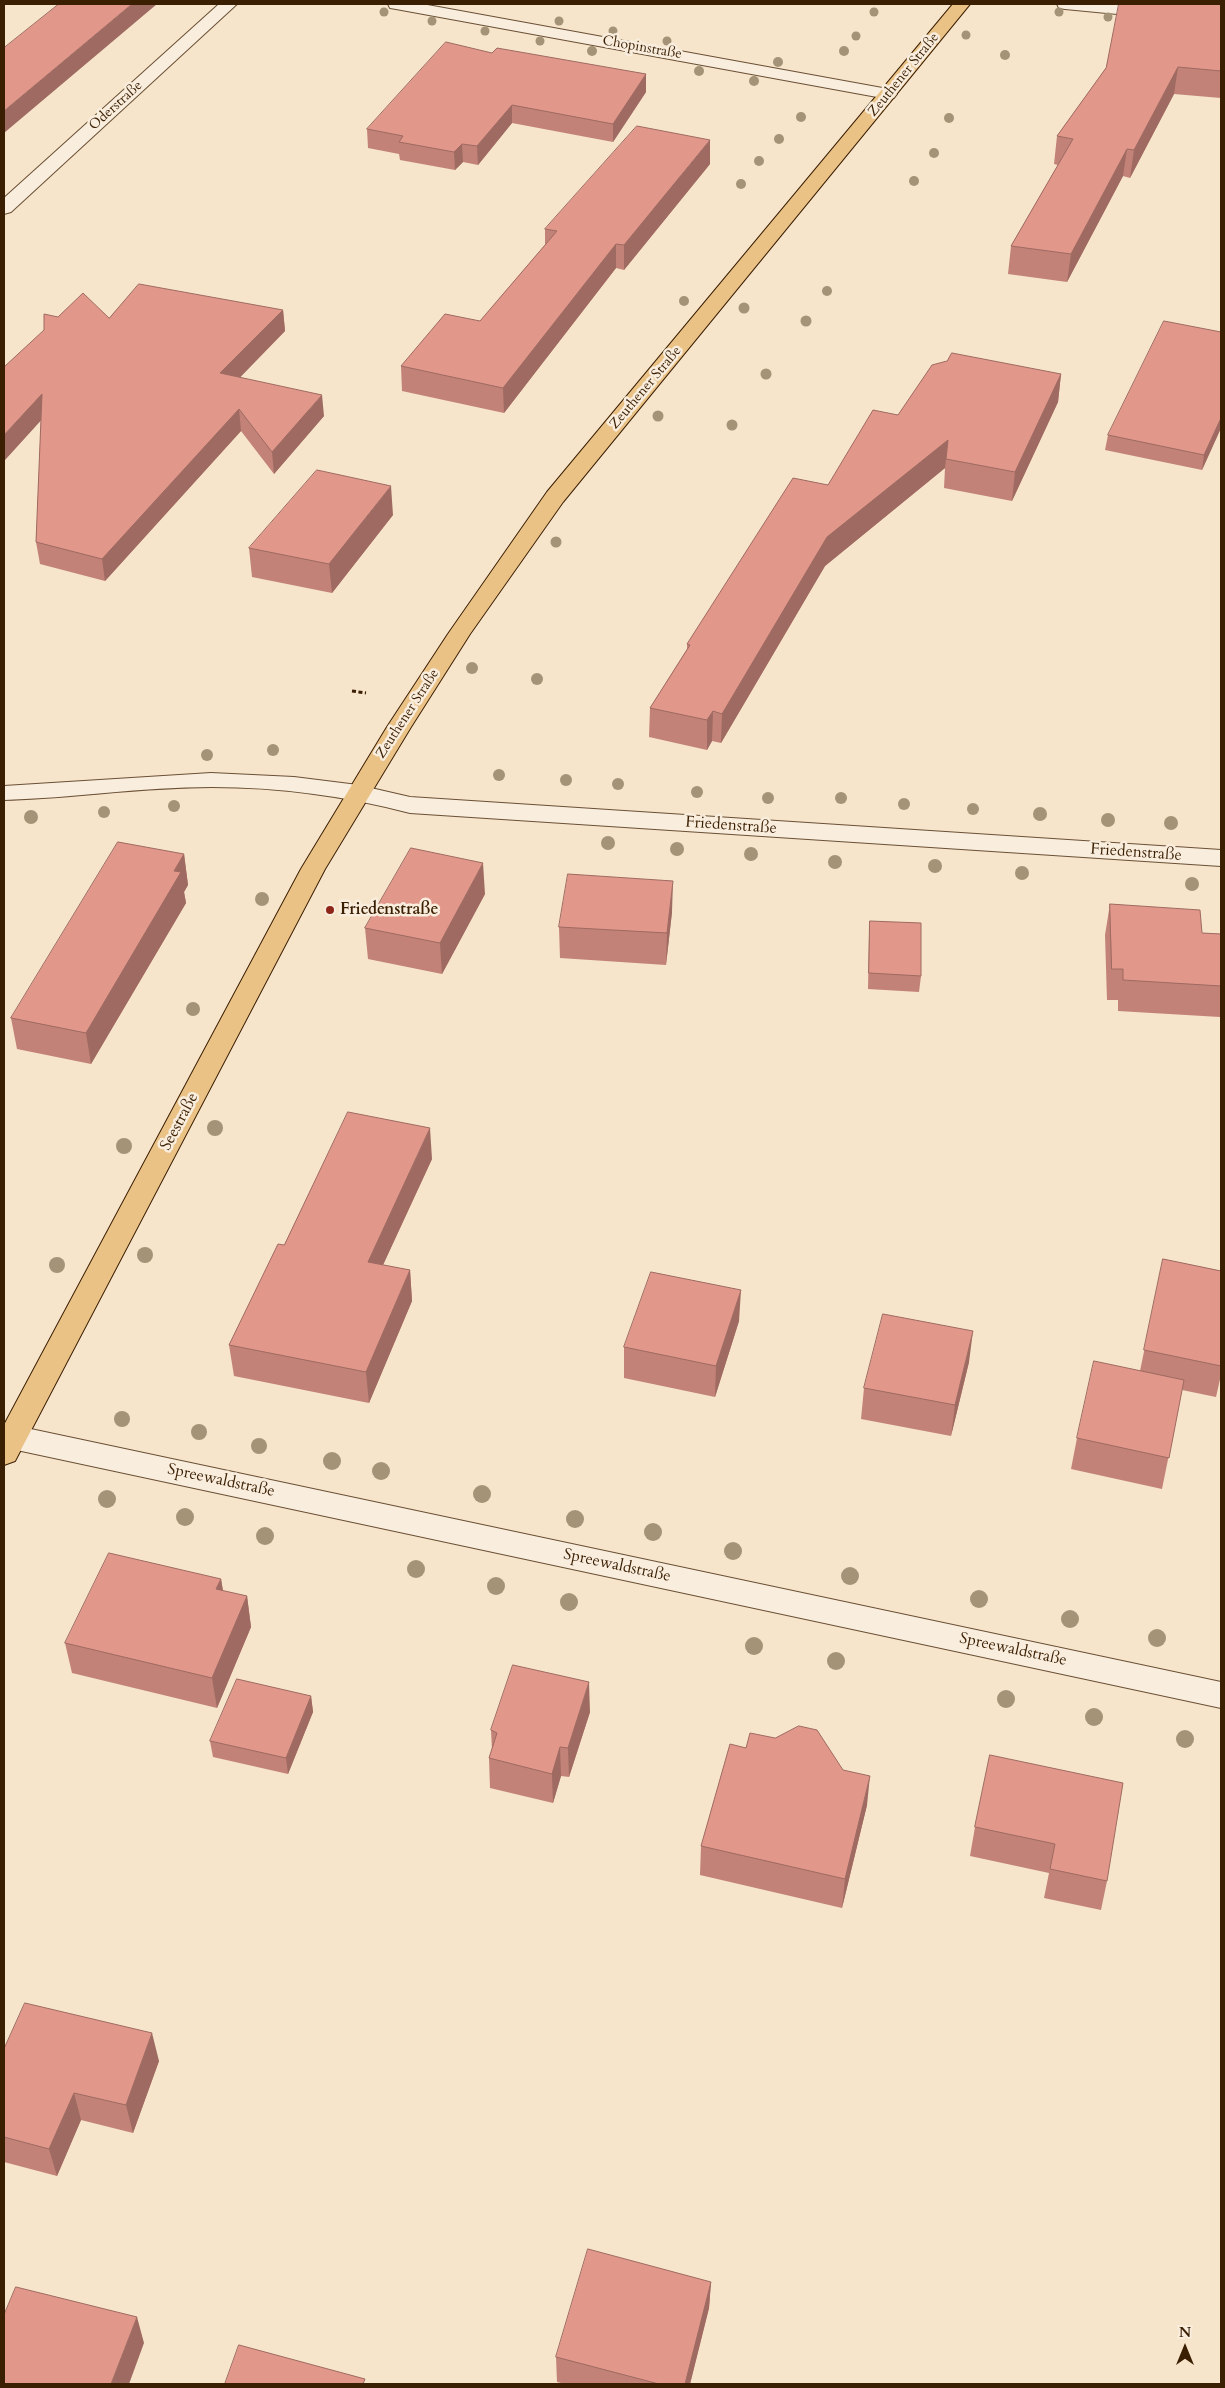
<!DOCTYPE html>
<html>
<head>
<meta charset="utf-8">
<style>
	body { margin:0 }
	#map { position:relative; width:1225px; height:2388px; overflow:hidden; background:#f6e4cb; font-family:Cardo,serif }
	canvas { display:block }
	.frame { position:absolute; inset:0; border:5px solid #3b1f03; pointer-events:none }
	.north { position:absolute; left:1160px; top:2323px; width:50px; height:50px; -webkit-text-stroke:4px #f9eddd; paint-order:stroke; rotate:0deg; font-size:14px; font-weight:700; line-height:20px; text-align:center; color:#3b1f03 }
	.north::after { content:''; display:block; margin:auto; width:18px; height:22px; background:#3b1f03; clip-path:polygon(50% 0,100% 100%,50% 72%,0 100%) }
</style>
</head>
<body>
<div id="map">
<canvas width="1225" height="2388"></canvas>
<div class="frame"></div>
<div class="north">N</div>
</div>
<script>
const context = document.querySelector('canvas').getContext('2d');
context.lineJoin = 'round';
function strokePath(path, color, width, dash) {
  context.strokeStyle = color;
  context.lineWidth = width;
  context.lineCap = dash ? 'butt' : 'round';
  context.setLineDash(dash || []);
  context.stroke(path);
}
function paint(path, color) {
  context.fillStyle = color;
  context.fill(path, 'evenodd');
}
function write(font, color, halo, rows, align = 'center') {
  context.font = font + ' Cardo,serif';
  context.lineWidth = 5;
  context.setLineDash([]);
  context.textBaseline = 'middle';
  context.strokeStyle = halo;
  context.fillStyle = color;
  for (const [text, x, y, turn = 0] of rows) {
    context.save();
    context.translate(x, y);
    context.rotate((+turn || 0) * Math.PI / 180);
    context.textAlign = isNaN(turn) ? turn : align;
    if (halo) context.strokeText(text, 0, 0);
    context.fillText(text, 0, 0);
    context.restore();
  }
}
const path = new Path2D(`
	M352,691L366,693`);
const minor = new Path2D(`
	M219,4H237L11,212L4,214V198Z
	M388,4H422L888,89L894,90L897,94L894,98L888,99L396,9L390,8Z
	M1057,4H1115L1221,14V24L1065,9L1059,8Z
	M211,773L294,777L358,785L410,797L1221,850V866L410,813C345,796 279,787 212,787C142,787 73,798 4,800V786Z
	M12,1425L1221,1682V1708L12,1449L4,1446V1428Z`);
const major = new Path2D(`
	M953,4H970L563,502L470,634L411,727L325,869L15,1461L4,1465V1425L301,869L387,727L448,634L547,492Z`);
const trees = [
	[384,12,4.5],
	[874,12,4.5],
	[1059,12,4.5],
	[1108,17,4.5],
	[432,21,4.5],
	[559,21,4.5],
	[485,31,4.5],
	[613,31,4.5],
	[966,35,4.5],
	[856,36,4.5],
	[540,41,4.5],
	[667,41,4.5],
	[592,51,5],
	[844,51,5],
	[1005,55,5],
	[778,62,5],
	[699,71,5],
	[754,81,5],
	[801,117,5],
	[949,118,5],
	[779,139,5],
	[934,153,5],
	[759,161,5],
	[914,181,5],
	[741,184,5],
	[827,291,5],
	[684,301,5],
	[744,308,5.5],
	[806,321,5.5],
	[766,374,5.5],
	[658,416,5.5],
	[732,425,5.5],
	[556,542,5.5],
	[472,668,6],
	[537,679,6],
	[273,750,6],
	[207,755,6],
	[499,775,6],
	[566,780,6],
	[618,784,6],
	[697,792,6],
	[768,798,6],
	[841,798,6],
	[904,804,6],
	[174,806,6],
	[973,809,6],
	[104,812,6],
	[1040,814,7],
	[31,817,7],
	[1108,820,7],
	[1171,823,7],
	[608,843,7],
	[677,849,7],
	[751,854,7],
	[835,862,7],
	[935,866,7],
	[1022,873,7],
	[1192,884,7],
	[262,899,7],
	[193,1009,7],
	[215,1128,8],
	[124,1146,8],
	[145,1255,8],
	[57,1265,8],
	[122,1419,8],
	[199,1432,8],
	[259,1446,8],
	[332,1461,9],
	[381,1471,9],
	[482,1494,9],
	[107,1499,9],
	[185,1517,9],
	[575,1519,9],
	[653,1532,9],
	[265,1536,9],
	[733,1551,9],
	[416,1569,9],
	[850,1576,9],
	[496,1586,9],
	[979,1599,9],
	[569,1602,9],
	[1070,1619,9],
	[1157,1638,9],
	[754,1646,9],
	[836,1661,9],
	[1006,1699,9],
	[1094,1717,9],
	[1185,1739,9]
];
const wall = new Path2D(`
	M1221,4V98L1174,94L1130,178L1123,176L1067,282L1008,274L1011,246L1058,165L1054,164L1057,136L1106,68Z
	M492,53L646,74V92L613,142L512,123L478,165L463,162L455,170L400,160L399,154L368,148L367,129Z
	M710,164L624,270L616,268L504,413L402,391L401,366L480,321L545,245V229Z
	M283,310L285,331L240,377L324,416L274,474L241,431L105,581L40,564L36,542L41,420L4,461L58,317L109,318Z
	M1221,332V428L1202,470L1105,450L1108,435Z
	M1061,374L1058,402L1012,501L944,488L945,468L825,566L721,743L712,741L707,750L649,737L650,708L687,649V644L828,485L898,415Z
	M393,515L332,593L252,577L249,548Z
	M184,854L188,885L184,892L186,903L91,1064L17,1049L11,1018Z
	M485,894L442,974L368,959L365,928Z
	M1110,904L1202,933L1221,934V1009L1220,1017L1118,1011V1000H1107L1105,935Z
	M672,912L666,965L560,958L559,927Z
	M870,921L921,976L919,992L868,989L869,937Z
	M432,1159L383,1265L410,1270L412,1301L369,1403L234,1376L229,1345L284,1245Z
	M1163,1259L1221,1271V1375L1216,1397L1182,1390L1162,1489L1071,1469L1077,1438L1140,1371Z
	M739,1321L715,1397L624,1378V1347Z
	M969,1362L951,1436L861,1419L864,1388Z
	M221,1579L223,1591L247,1596L251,1627L217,1708L72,1673L65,1643Z
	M311,1696L313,1712L288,1774L213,1757L210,1741Z
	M590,1712L569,1777L561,1776L553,1803L490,1788L489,1758L492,1750L491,1730Z
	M775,1738L867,1805L842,1908L700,1875L701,1846L746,1748Z
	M990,1755L1107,1881L1101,1910L1044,1898L1049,1873L970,1856L975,1827Z
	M4,2049L159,2061L133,2133L81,2120L57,2176L4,2162Z
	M711,2282L709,2308L690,2384H565L557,2382L556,2357Z`);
const shadedWall = new Path2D(`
	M132,4H157L4,133V111Z
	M1178,67L1174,94L1130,178L1134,150Z
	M646,74V92L613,142V124Z
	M512,105V123L478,165L477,146Z
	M710,140V164L624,270V245Z
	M462,144L463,162L455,170L454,152Z
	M1127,149L1123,176L1067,282L1071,254Z
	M616,244V268L504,413L503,388Z
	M283,310L285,331L223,395L220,373Z
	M1061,374L1058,402L1012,501L1015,472Z
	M42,394L45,416L4,461V435Z
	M322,395L324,416L274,474L272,452Z
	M239,409L241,431L105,581L102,559Z
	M1221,418V428L1202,470L1204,455Z
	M948,440L945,468L825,566L721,743L722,714L827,537Z
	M391,486L393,515L332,593L329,564Z
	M713,711L712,741L707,750V720Z
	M184,854L188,885L184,892L186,903L91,1064L86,1033Z
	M483,863L485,894L442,974L440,943Z
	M673,881L672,912L666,965L667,933Z
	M430,1128L432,1159L370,1293L368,1262Z
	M410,1270L412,1301L369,1403L366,1372Z
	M741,1290L739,1321L715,1397L716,1366Z
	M973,1331L969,1362L951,1436L955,1405Z
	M221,1579L226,1609L216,1589Z
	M247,1596L251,1627L217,1708L212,1678Z
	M589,1682L590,1712L569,1777L568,1748Z
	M311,1696L313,1712L288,1774L286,1758Z
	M560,1747L561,1776L553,1803L552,1774Z
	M870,1776L867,1805L842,1908L845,1879Z
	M152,2033L159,2061L133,2133L126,2105Z
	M74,2093L81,2120L57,2176L49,2149Z
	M711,2282L709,2308L690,2384H685Z
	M137,2317L144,2343L129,2384H111Z`);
const building = new Path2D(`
	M59,4H132L4,111V48Z
	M1119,4H1221V71L1178,67L1134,150L1127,149L1071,254L1011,246L1073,139L1057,136L1106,68Z
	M446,42L492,53L497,48L646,74L613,124L512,105L477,146L462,144L454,152L399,142L403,136L367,129Z
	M637,126L710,140L624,245L616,244L503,388L401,366L445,314L480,321L557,231L545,229Z
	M139,284L283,310L220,373L322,395L272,452L239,409L102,559L36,542L42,394L4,435V367L44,330V314L58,317L83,293L109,318Z
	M1164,321L1221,332V418L1204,455L1108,435Z
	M952,353L1061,374L1015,472L946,459L948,440L827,537L722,714L713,711L707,720L650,708L690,645L687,644L793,478L828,485L873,410L898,415L932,365L947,361Z
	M317,470L391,486L329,564L249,548Z
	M118,842L184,854L174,871L181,872L86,1033L11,1018Z
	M411,848L483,863L440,943L365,928Z
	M568,874L673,881L667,933L559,927Z
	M1110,904L1200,910L1202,933L1221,934V986L1123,980V969H1112Z
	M870,921L921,923V976L869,973Z
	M348,1112L430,1128L368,1262L410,1270L366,1372L229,1345L278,1244L284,1245Z
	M1163,1259L1221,1271V1366L1144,1350Z
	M651,1272L741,1290L716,1366L624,1347Z
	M883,1314L973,1331L955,1405L864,1388Z
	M1094,1361L1184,1380L1169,1458L1077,1438Z
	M109,1553L221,1579L216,1589L247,1596L212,1678L65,1643Z
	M513,1665L589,1682L568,1748L560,1747L552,1774L489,1758L497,1733L491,1730Z
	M237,1679L311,1696L286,1758L210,1741Z
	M799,1726L817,1730L843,1770L870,1776L845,1879L701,1846L730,1744L746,1748L750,1733L775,1738Z
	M990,1755L1123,1783L1107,1881L1050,1869L1055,1844L975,1827Z
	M25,2003L152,2033L126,2105L74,2093L49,2149L4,2137V2049Z
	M588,2249L711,2282L685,2384H659L556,2357Z
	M16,2287L137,2317L111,2384H4V2315Z
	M239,2345L365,2379L363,2384H225Z`);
const markers = [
	[330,910,5,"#8f2418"]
];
const farStreetnames = [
	["Chopinstraße",642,48,10],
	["Zeuthener Straße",904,75,-51],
	["Oderstraße",116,106,-42],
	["Zeuthener Straße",646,388,-50],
	["Zeuthener Straße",408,714,-57]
];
const streetNames = [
	["Friedenstraße",731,826,4],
	["Friedenstraße",1136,853,4],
	["Seestraße",180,1122,-62],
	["Spreewaldstraße",221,1481,12],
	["Spreewaldstraße",617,1566,12],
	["Spreewaldstraße",1013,1650,12]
];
const poiNames = [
	["Friedenstraße",340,910]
];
strokePath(minor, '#6a5035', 2);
strokePath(major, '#3b1f03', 2);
strokePath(path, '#3b1f03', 3, [4, 2.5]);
paint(minor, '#f9eddd');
paint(major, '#ebc286');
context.fillStyle = '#a49376';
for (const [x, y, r] of trees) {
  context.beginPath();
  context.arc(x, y, r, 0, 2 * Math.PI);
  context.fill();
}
paint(wall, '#c28278');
paint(shadedWall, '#9e6a61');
paint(building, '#e2978b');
strokePath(building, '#9e6a61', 1);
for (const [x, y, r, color] of markers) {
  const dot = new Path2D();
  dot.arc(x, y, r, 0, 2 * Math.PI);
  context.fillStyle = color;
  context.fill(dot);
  strokePath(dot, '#f9eddd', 2);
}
write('14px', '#3b1f03', '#f9eddd', farStreetnames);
write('16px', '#3b1f03', '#f9eddd', streetNames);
write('bold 16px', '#3b1f03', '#f9eddd', poiNames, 'left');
</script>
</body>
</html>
